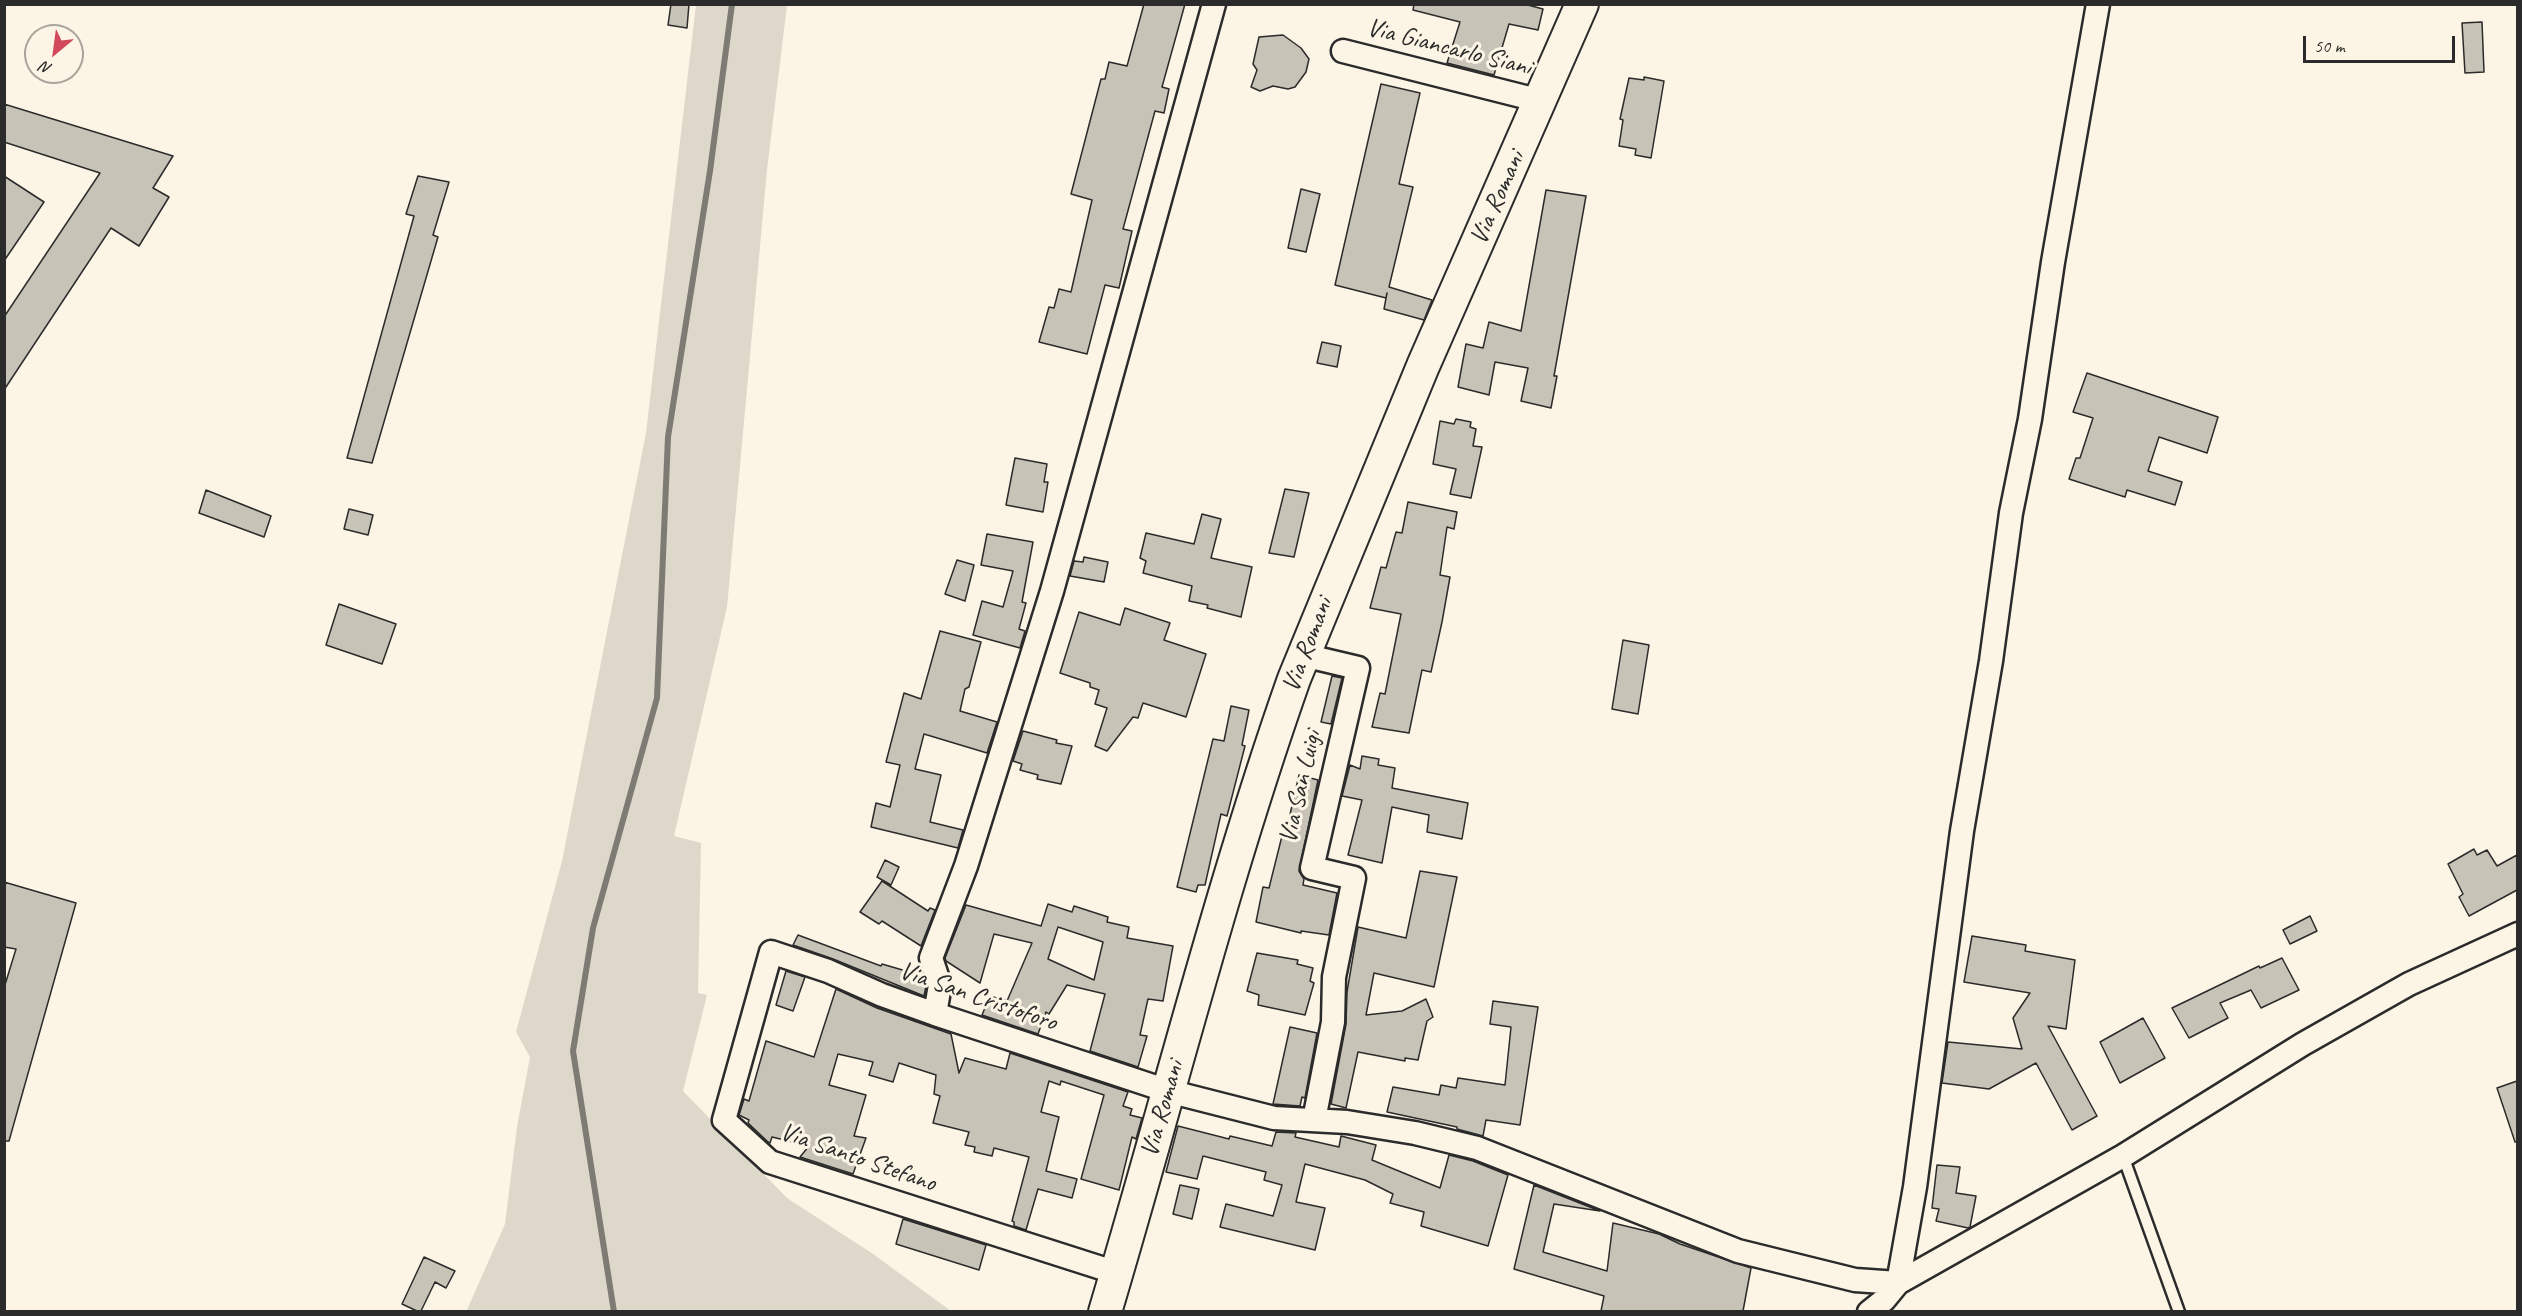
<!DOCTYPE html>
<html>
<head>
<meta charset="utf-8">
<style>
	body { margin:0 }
	#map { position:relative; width:2522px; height:1316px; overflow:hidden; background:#fcf5e5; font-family:Caveat,sans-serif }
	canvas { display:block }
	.frame { position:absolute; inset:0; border:6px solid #2b2b2b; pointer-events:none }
	.north { position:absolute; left:24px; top:24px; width:60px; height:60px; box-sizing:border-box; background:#fcf5e5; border:2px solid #a8a49b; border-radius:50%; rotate:209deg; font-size:16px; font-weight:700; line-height:24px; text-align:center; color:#2b2b2b }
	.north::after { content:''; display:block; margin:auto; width:21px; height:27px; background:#d1495b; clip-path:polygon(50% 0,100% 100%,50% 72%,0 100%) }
	.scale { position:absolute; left:2303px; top:36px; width:152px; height:27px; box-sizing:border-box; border:3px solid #2b2b2b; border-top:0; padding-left:8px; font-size:18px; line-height:21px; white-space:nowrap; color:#2b2b2b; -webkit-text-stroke:4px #fcf5e5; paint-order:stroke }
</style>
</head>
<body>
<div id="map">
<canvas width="2522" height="1316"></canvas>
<div class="frame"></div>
<div class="north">N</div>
<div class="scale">50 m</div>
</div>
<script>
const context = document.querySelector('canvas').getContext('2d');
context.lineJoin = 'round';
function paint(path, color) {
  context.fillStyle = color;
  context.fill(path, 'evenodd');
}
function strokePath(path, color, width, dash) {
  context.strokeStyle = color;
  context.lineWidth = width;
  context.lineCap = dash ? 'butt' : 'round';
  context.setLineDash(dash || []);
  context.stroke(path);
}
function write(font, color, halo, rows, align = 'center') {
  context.font = font + ' Caveat,sans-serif';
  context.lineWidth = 6;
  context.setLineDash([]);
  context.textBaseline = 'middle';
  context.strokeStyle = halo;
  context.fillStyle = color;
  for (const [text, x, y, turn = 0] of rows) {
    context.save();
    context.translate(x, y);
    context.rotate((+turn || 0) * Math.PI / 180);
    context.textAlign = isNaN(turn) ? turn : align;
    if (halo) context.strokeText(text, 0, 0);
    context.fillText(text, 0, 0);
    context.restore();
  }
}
const green = new Path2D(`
	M696,5H787L767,170L727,607L674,836L701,843L698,993L707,995L683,1091L787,1198L873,1254L951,1311L466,1312L505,1224L517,1127L530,1057L516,1032L562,861L646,433Z`);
const stream = new Path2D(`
	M614,1312L573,1051L593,928L657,698L668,437L710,171L732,4`);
const building = new Path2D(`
	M671,4H689L687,28L668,25Z
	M1144,4H1185L1162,87L1169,89L1164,113L1155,111L1123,229L1132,231L1119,288L1105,285L1087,354L1039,342L1049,307L1054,308L1059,289L1071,292L1092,200L1071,194L1101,79H1105L1109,62L1127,66Z
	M1414,4H1524L1543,9L1538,30L1509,24L1494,75L1447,63L1460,22L1413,10Z
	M2482,22L2484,72L2465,73L2462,23Z
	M1283,35L1301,48L1309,59L1306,72L1295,87L1288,89L1273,86L1260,91L1251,87L1257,70L1253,64L1259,37Z
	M1644,77L1664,81L1651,158L1635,155L1636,149L1619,146L1623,120L1620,119L1629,78L1644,80Z
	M1381,84L1420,93L1399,184L1413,187L1389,287L1432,300L1424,320L1384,309L1387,293L1386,298L1335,285Z
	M4,104L173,156L153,188L169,197L139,246L111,228L4,390V317L100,173L4,142Z
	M4,176L44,202L4,261Z
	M418,176L449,182L433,235L438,237L372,463L347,458L414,216L406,214Z
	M1301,189L1320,194L1306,252L1288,248Z
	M1546,190L1586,196L1554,376H1557L1551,408L1521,401L1528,368L1495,362L1489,395L1458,387L1466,344L1483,348L1489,322L1521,331Z
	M1322,342L1341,346L1337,367L1317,363Z
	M2087,373L2218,417L2207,453L2159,437L2148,471L2182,482L2175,505L2127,490L2125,497L2069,479L2076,458H2080L2093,418L2073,412Z
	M1456,419L1471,422L1470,427L1476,429L1473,446L1482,447L1471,498L1450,494L1456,469L1433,464L1440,421L1454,424Z
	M1015,458L1047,464L1044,482H1048L1043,512L1006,505Z
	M1285,489L1309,493L1294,557L1269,553Z
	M206,490L271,516L264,537L199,513Z
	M1408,502L1457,512L1454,529L1447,527L1440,575L1450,577L1442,622L1431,672L1422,670L1409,733L1372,727L1380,693L1385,694L1401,614L1370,608L1381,567L1386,568L1396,532L1402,533Z
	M349,509L373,515L368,535L344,529Z
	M1202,514L1221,519L1211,558L1252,567L1241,617L1207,608L1208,605L1189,601L1192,586L1143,573L1146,561L1140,558L1146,533L1194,544Z
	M987,534L1033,542L1022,602L1026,603L1019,629L1025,631L1020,648L973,635L982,601L1003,607L1013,571L981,565Z
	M1084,557L1108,562L1104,582L1070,576L1074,561L1083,562Z
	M957,560L974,565L965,601L945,594Z
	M339,604L396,624L382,664L326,645Z
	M1125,608L1170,623L1164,640L1206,654L1186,717L1143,703L1138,718L1133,717L1107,751L1095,746L1107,708L1095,704L1099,690L1090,687V683L1060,673L1079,612L1120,625Z
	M940,631L981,642L969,687L965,689L960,711L997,722L987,753L924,734L915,769L941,775L930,822L963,830L958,848L871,827L876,803L890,807L900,765L886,762L904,693L921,699Z
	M1623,640L1649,645L1638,714L1612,709Z
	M1332,676L1342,678L1331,724L1321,722Z
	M1231,706L1249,710L1242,745L1245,746L1227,816L1221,814L1205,885H1198L1196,892L1177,887L1213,739L1224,741Z
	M1023,731L1057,740L1056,743L1072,746L1061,784L1037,779L1038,775L1020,770L1022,764L1013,761Z
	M1362,756L1379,759L1378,765L1395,768L1392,788L1468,803L1462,839L1427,832L1429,815L1392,807L1382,863L1348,855L1362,800L1342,796L1350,765L1360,769Z
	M1299,775L1318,780L1299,871L1304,879L1303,885L1337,893L1329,935L1301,931V933L1256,922L1263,887L1269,888L1283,832H1286Z
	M2474,849L2477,855L2487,850L2497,866L2517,855V890L2469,916L2459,897L2463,894L2448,864Z
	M885,860L899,867L891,885L877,877Z
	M1420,871L1457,877L1434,987L1374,973L1366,1015L1402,1011L1426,999L1433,1017L1427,1021L1418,1060L1405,1058V1061L1358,1052L1346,1108L1331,1104L1346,1024L1347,992L1358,927L1406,938Z
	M882,881L928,911L930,908L935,910L921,946L882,921L879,924L860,912Z
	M4,882L76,903L9,1141H4V988L16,949L4,947Z
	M1048,904L1072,912L1074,906L1108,917L1107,922L1129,927L1127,938L1173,946L1163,1001L1148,999L1140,1035L1147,1036L1138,1067L1090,1051L1105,994L1067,985L1049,1014L1046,1012L1038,1034L982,1015L990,996L1007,1001L1032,943L994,934L980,983L946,961L945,958L966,905L1041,926ZM1058,927L1103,942L1094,980L1048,959Z
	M2310,916L2317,931L2290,944L2283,930Z
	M798,935L881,966L882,964L923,976L926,986L924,996L833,959L793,945Z
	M1972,936L2026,945L2025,951L2075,960L2066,1029L2048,1026L2097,1116L2072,1130L2036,1063L1989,1089L1942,1083L1948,1042L2022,1049L2013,1018L2030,993L1964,982Z
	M1257,953L1298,960L1297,964L1313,968L1310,981L1314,983L1305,1015L1258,1005L1259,995L1247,991Z
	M2282,958L2299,990L2261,1008L2251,990L2220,1003L2228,1018L2189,1038L2172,1008L2259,966L2260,968Z
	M786,971L805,977L793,1011L776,1005Z
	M836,989L877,1008L951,1034L959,1073L965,1058L1006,1069L1010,1053L1128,1092L1123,1106L1132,1109L1130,1115L1142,1118L1136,1139L1132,1137L1119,1190L1081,1179L1104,1095L1061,1081L1060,1085L1049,1081L1041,1112L1059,1117L1046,1171L1077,1179L1072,1198L1038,1189L1026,1230L1014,1226V1222L1012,1221L1029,1157L994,1148L992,1156L974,1152L975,1147L965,1145L969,1132L933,1123L940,1096L934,1094L936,1075L899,1063L893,1082L869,1075L873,1062L838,1054L829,1085L866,1095L854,1136L866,1138L853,1174L800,1157L809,1146L772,1137L770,1143L767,1141L748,1123L749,1120L739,1115L744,1099L749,1101L766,1041L814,1057Z
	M1493,1001L1538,1007L1520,1125L1486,1120L1483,1136L1457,1129V1127L1387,1112L1393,1087L1439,1095L1441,1085L1456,1088L1458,1078L1505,1085L1511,1027L1490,1024Z
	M2143,1018L2165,1058L2120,1083L2100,1042Z
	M1290,1027L1317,1033L1305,1098L1302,1097L1300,1106L1273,1104Z
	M2517,1081V1142H2515L2497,1088Z
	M1178,1126L1229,1139L1230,1136L1272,1146L1276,1132L1296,1133L1295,1137L1339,1147L1341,1136L1376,1145L1372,1160L1440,1188L1449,1155L1473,1161L1508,1175L1488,1246L1421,1226L1424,1212L1390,1203L1393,1194L1365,1180L1305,1164L1296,1202L1325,1208L1315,1250L1220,1227L1226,1204L1273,1216L1282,1185L1264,1180L1266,1172L1203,1156L1197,1179L1166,1172Z
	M1937,1165L1960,1167L1956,1193L1976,1196L1970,1227L1968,1228L1936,1221L1939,1209L1932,1208Z
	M1180,1185L1199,1189L1192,1219L1173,1214Z
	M1534,1185L1600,1211L1554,1204L1543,1252L1607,1271L1613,1223L1659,1234L1680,1244L1751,1268L1743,1311H1601L1604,1296L1514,1269Z
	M903,1219L986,1245L979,1270L896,1244Z
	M424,1257L455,1271L446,1288L435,1282L421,1311H417L402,1304Z`);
const lane = new Path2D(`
	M2123,1156L2179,1312`);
const street = new Path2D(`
	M1343,51L1541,101
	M1303,655L1358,668L1312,868L1354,878L1334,977L1333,1022L1314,1120
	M935,1014L940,985L931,958L966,866L1052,591L1214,4
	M1117,1273L770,1162L724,1120L771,952L828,971L882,995L935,1014L1168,1091L1274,1118L1347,1122L1415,1133L1477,1148L1738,1251L1855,1280L1898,1283
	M1898,1283L1915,1187L1962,831L1991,661L2011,513L2030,419L2053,262L2098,4
	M1869,1312L1884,1300L1898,1283L2123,1156L2303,1044L2409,984L2518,934`);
const secondary = new Path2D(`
	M1105,1312C1168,1101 1221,886 1294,679L1423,366L1582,4`);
const streetNames = [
	["Via Giancarlo Siani",1449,48,14],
	["Via Romani",1498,198,-66],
	["Via Romani",1308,645,-69],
	["Via San Luigi",1301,787,-77],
	["Via San Cristoforo",978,997,19],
	["Via Romani",1163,1109,-74],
	["Via Santo Stefano",858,1158,19]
];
paint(green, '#ded8ca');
strokePath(stream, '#7d7b74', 6);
paint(building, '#c8c3b7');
strokePath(building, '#2b2b2b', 1.5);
strokePath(lane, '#2b2b2b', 15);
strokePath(street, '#2b2b2b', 27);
strokePath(secondary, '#2b2b2b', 36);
strokePath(lane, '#fcf5e5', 10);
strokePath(street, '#fcf5e5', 22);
strokePath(secondary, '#fcf5e5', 32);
write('26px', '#2b2b2b', '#fcf5e5', streetNames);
</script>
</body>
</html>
